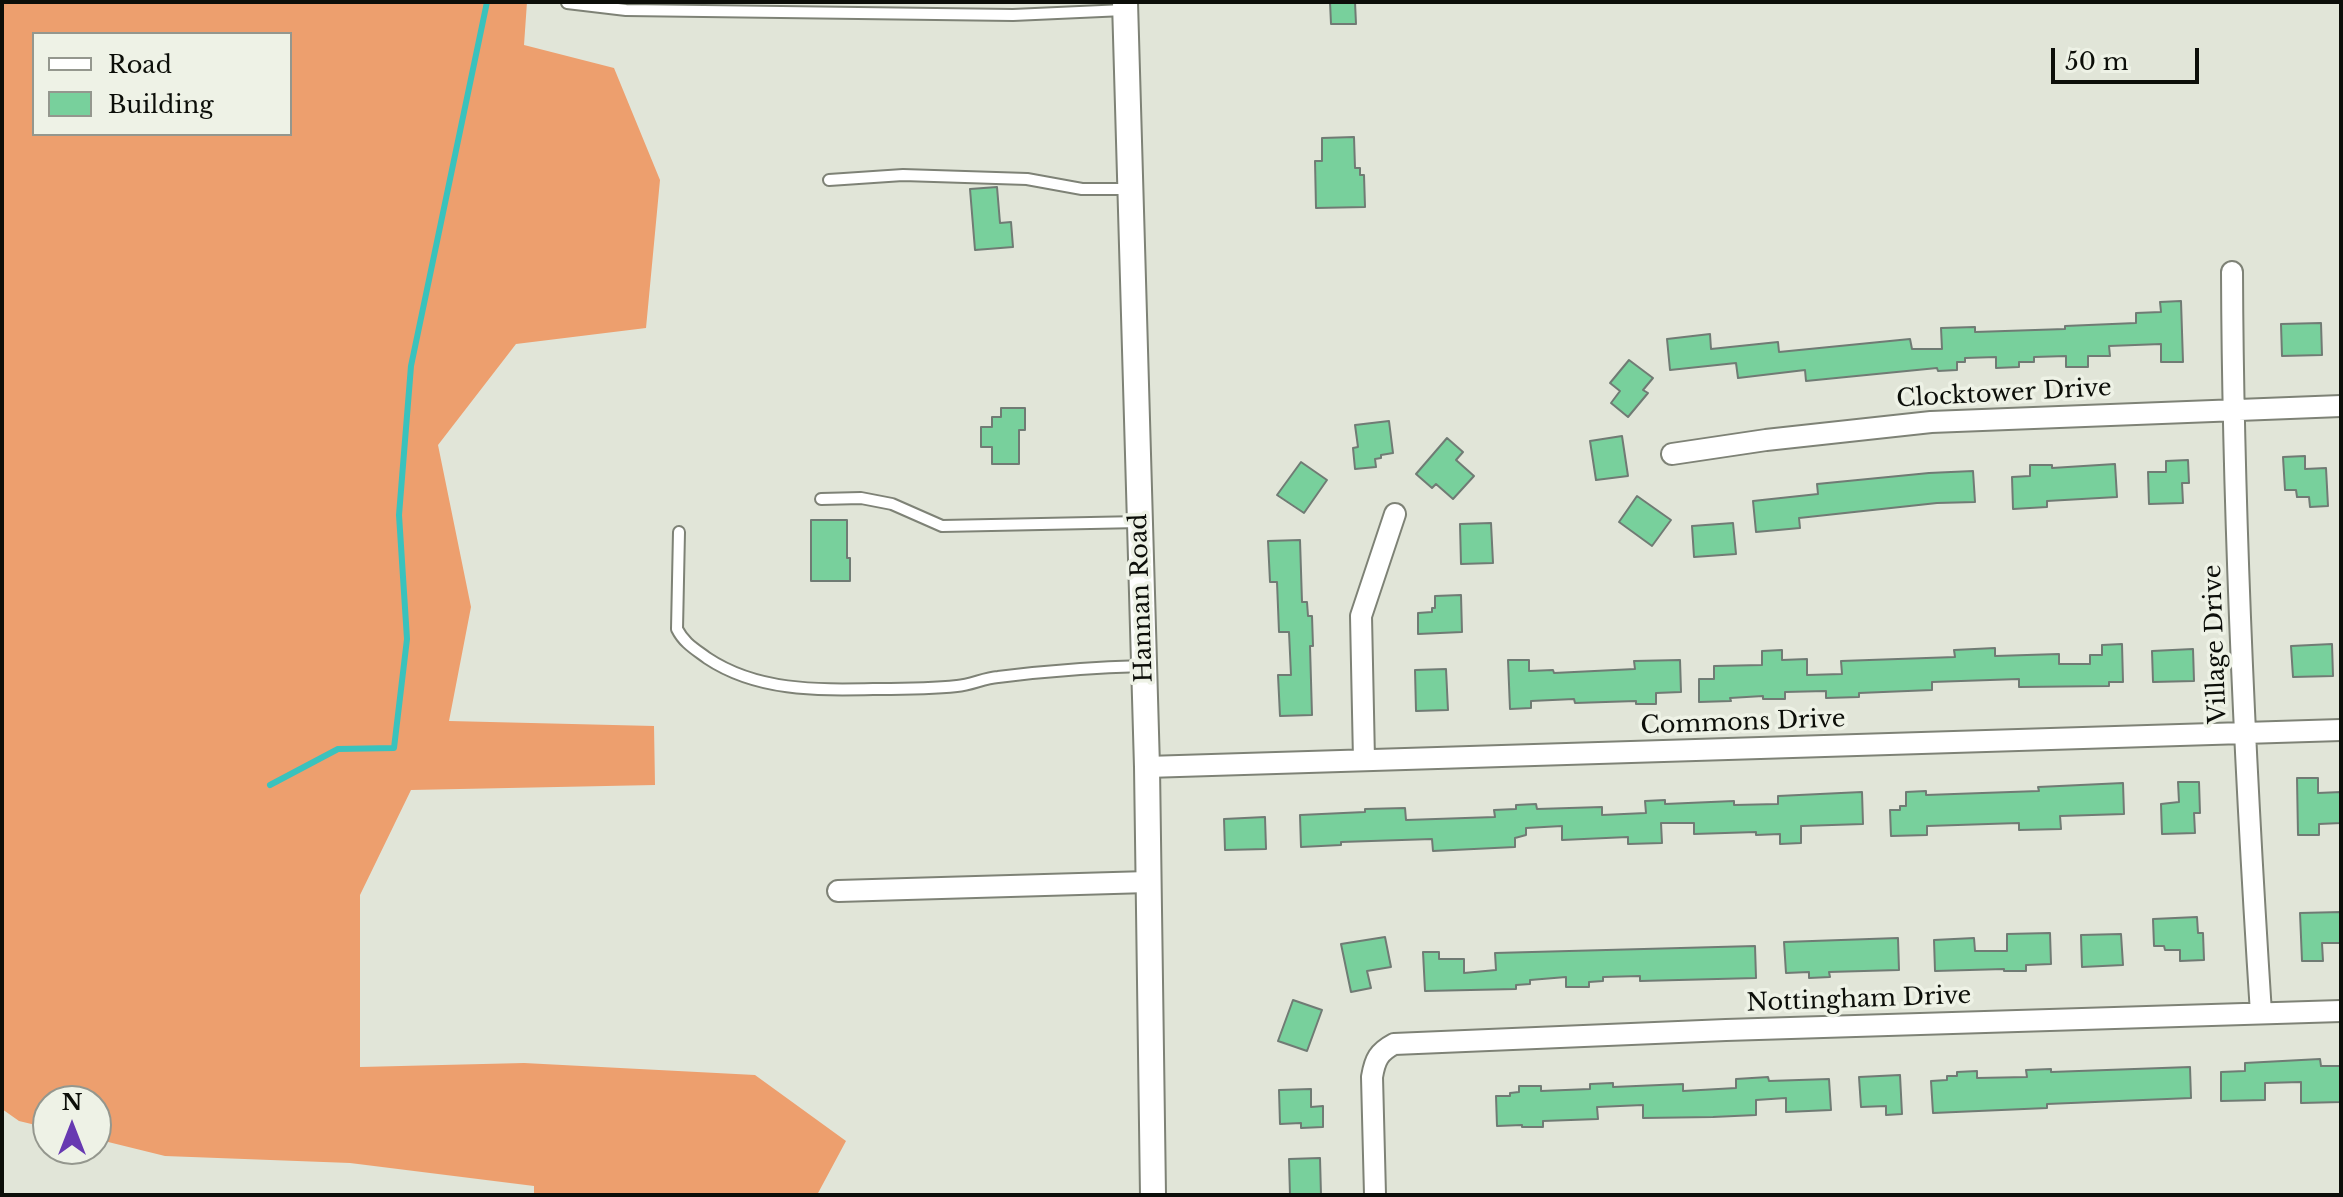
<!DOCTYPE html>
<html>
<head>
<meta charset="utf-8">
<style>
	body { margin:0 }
	#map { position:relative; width:2343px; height:1197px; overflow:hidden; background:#e1e5d8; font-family:"Libre Baskerville",serif }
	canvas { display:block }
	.frame { position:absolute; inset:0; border:4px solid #0c0e09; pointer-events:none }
	.legend { position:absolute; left:32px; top:32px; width:260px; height:104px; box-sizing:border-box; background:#eef2e6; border:2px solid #94978e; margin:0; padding:10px 14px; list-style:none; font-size:24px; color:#0c0e09 }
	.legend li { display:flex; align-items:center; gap:16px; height:40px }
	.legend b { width:40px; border:2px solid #94978e }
	.north { position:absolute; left:32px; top:1085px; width:80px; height:80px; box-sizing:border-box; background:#eef2e6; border:2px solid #94978e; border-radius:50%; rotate:0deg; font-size:22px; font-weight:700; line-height:32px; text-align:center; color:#0c0e09 }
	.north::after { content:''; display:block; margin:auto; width:28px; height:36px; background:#6739b1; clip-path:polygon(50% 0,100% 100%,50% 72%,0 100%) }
	.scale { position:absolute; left:2051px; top:48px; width:148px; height:36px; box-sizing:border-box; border:4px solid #0c0e09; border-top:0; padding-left:10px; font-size:24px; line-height:28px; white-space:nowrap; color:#0c0e09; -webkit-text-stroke:6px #eef2e6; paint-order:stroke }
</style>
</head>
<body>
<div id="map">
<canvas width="2343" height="1197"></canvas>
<div class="frame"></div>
<ul class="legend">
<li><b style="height:10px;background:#fff"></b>Road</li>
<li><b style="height:22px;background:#78d09c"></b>Building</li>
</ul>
<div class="north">N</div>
<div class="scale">50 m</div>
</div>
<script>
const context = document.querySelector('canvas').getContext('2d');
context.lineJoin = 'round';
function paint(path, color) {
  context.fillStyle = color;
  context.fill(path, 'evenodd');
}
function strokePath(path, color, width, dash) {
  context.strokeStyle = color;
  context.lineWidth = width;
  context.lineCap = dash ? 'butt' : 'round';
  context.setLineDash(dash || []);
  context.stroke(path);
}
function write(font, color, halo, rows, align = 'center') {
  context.font = font + ' "Libre Baskerville",serif';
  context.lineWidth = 7;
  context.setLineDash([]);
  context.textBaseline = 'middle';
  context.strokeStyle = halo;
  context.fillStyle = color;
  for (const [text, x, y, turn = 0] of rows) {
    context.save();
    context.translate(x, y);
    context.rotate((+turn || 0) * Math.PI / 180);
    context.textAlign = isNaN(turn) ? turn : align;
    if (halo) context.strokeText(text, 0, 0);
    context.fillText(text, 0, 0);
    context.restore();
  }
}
const forest = new Path2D(`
	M2,2H527L524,45L614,68L660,180L646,328L516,344L438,445L471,607L449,721L654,726L655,785L411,790L360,895V1067L524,1063L755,1075L846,1141L817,1195H534V1186L350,1163L165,1156L96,1139V1101H48V1128L19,1121L2,1109ZM34,34H290V134H34Z`);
const stream = new Path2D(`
	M270,785L338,749L394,748L407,639L399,515L411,366L487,2`);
const building = new Path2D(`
	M1330,2H1355L1356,24H1331Z
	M1354,137L1355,168H1360V175H1364L1365,207L1316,208L1315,161H1322V138Z
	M997,187L1000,223L1011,222L1013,247L975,250L970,189Z
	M2181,301L2183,362H2161V344L2109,346L2110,356H2088V367H2066V356L2034,357V362H2019V367L1996,368V357L1965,358V362H1957V370L1938,371L1937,368L1806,381L1805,370L1738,378L1736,363L1670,370L1667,339L1710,334L1711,349L1778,342L1779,352L1910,339L1912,349H1942L1941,328L1975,327V332L2065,329V326L2136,323V313L2161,312L2160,302Z
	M2321,323L2322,355L2282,356L2281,324Z
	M1629,360L1653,378L1643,390L1648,393L1628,417L1611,403L1620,391L1610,383Z
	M1001,408H1025V430H1019V464H992V447H981V427H992V417H1001Z
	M1389,421L1393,453L1381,455V458L1375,459L1376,467L1355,469L1353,448L1358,447L1355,425Z
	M1622,436L1628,476L1596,480L1590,441Z
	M1447,438L1463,452L1456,460L1474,476L1453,499L1436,484L1432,488L1416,474Z
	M2305,456V469L2326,468L2328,506L2310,507L2309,497H2297L2296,490H2285L2283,457Z
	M2188,460L2189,483H2182L2183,503L2149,504L2148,472H2166V461Z
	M1301,462L1327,480L1304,513L1277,495Z
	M2115,464L2117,497L2047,501V507L2013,509L2012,477L2030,476V465H2052V468Z
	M1973,471L1975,502L1937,503L1799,518L1800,528L1756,532L1753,501L1818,494L1817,484L1929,473Z
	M1637,496L1671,520L1652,546L1619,522Z
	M811,520H847V558H850V581H811Z
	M1491,523L1493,563L1461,564L1460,524Z
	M1733,523L1736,554L1694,557L1692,526Z
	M1300,540L1302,602H1307L1308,616H1312L1313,646H1310L1312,715L1280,716L1278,675H1291L1289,632H1279L1277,582H1270L1268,541Z
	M1461,595L1462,632L1418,634V613L1432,612V608H1435V596Z
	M2122,644L2123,682H2109V686L2019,687V679L1932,682V690L1859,693V697L1826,698V691L1785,692V699H1763V696L1730,698L1731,701L1699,702V679H1714V666L1762,665V651L1782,650V660L1807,659V675L1842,674L1841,661L1955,657L1954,650L1995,648V656L2059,654V664H2090V655H2102V645Z
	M2332,644L2333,676L2293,677L2291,646Z
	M2193,649L2194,681L2153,682L2152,651Z
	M1508,660H1529V671L1553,670L1554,673L1635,669L1634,661L1680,660L1681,692L1656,693V704H1636V701L1575,703L1574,699L1531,701V708L1510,709Z
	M1446,669L1448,710L1416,711L1415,670Z
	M2297,778H2318V793L2341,792V823L2319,824V835H2298Z
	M2178,782H2199L2200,813H2194L2195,833L2162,834L2161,804L2179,802Z
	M2123,783L2124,814L2060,816L2061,829L2019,830V823L1927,826V835L1891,836L1890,810H1900V806H1906V792L1926,791V795L2039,791L2038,787Z
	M1862,792L1863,824L1801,826V843L1780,844V834L1756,835V832L1694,834V823H1661L1662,843L1628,844V837L1562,840V826L1526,828V835L1515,838V847L1433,851L1432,839L1341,842V845L1301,847L1300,815L1365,812V809L1405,808L1406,820L1495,817L1494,810L1516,809V805L1536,804L1537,809L1602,807V815L1646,813L1645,801L1665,800V804L1734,801V805L1778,804V796Z
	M1265,817L1266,849L1225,850L1224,819Z
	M2341,912V943H2322L2323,961H2302L2300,913Z
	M2197,917L2198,933H2203L2204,960L2180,961V950H2165L2164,946H2154L2153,919Z
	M2050,933L2051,964L2026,965V971H2004V969L1935,971L1934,940L1974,938L1975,951H2007V934Z
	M2121,934L2123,965L2082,967L2081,935Z
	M1385,937L1391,967L1367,971L1371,988L1351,992L1341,944Z
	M1898,938L1899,970L1829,972L1830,977L1809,978V972L1786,973L1784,942Z
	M1755,946L1756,978L1640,981V976L1603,977V981L1589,982V987H1566V977L1530,980V984L1516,985V989L1425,991L1423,952H1439V959H1464V973L1496,970L1495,953Z
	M1293,1000L1322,1010L1307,1051L1278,1041Z
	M2320,1059L2321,1066H2341V1102L2301,1103V1082L2265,1083V1100L2221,1101V1072L2245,1071V1063Z
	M2190,1067L2191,1098L2047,1104V1108L1933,1113L1931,1081L1947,1080V1076H1957V1072L1977,1071V1078L2027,1077L2026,1070L2051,1069V1072Z
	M1900,1075L1902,1114L1886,1115V1106L1861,1107L1859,1077Z
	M1768,1077L1769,1081L1829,1079L1831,1110L1786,1112V1098L1756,1100V1115L1713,1117L1643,1118V1105L1597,1107L1598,1119L1543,1121V1127H1522V1125L1497,1126L1496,1096H1510V1093L1519,1092V1086H1541V1091L1590,1089V1084L1613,1083V1087L1683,1084V1091L1736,1088V1079Z
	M1311,1089V1107L1323,1106V1127L1301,1128V1123L1280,1124L1279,1090Z
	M1320,1158L1321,1195H1290L1289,1159Z`);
const service = new Path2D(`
	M567,3L626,10L1013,15L1124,10
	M829,180L903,175L1027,179L1082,189H1130
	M821,499L861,498L892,504L942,526L1140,522
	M679,532L677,629C684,643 695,649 707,658C758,692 819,690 878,689C904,689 930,689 957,686C971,685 984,678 998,677C1046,671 1095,667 1144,666`);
const minor = new Path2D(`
	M2232,272C2233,519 2245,767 2261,1013
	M1672,454L1766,440L1931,422L2341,406
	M1364,760L1361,616L1395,514
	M1147,767L2341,730
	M838,891L1148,882
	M1375,1195L1372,1077C1375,1059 1379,1052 1394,1044L1726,1030L2341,1011`);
const tertiary = new Path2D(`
	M1125,2L1147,767L1153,1195`);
const streetNames = [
	["Clocktower Drive",2004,394,-3],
	["Hannan Road",1142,598,-92],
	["Village Drive",2216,644,-92],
	["Commons Drive",1743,723,-2],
	["Nottingham Drive",1859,1000,-2]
];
paint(forest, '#ed9f6e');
strokePath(stream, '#3ac2bd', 6);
paint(building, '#78d09c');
strokePath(building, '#707b74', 2);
strokePath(service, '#7e8276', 14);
strokePath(minor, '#7e8276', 24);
strokePath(tertiary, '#7e8276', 28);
strokePath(service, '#fff', 10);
strokePath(minor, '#fff', 20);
strokePath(tertiary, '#fff', 24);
write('24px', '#0c0e09', '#eef2e6', streetNames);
</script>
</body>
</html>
